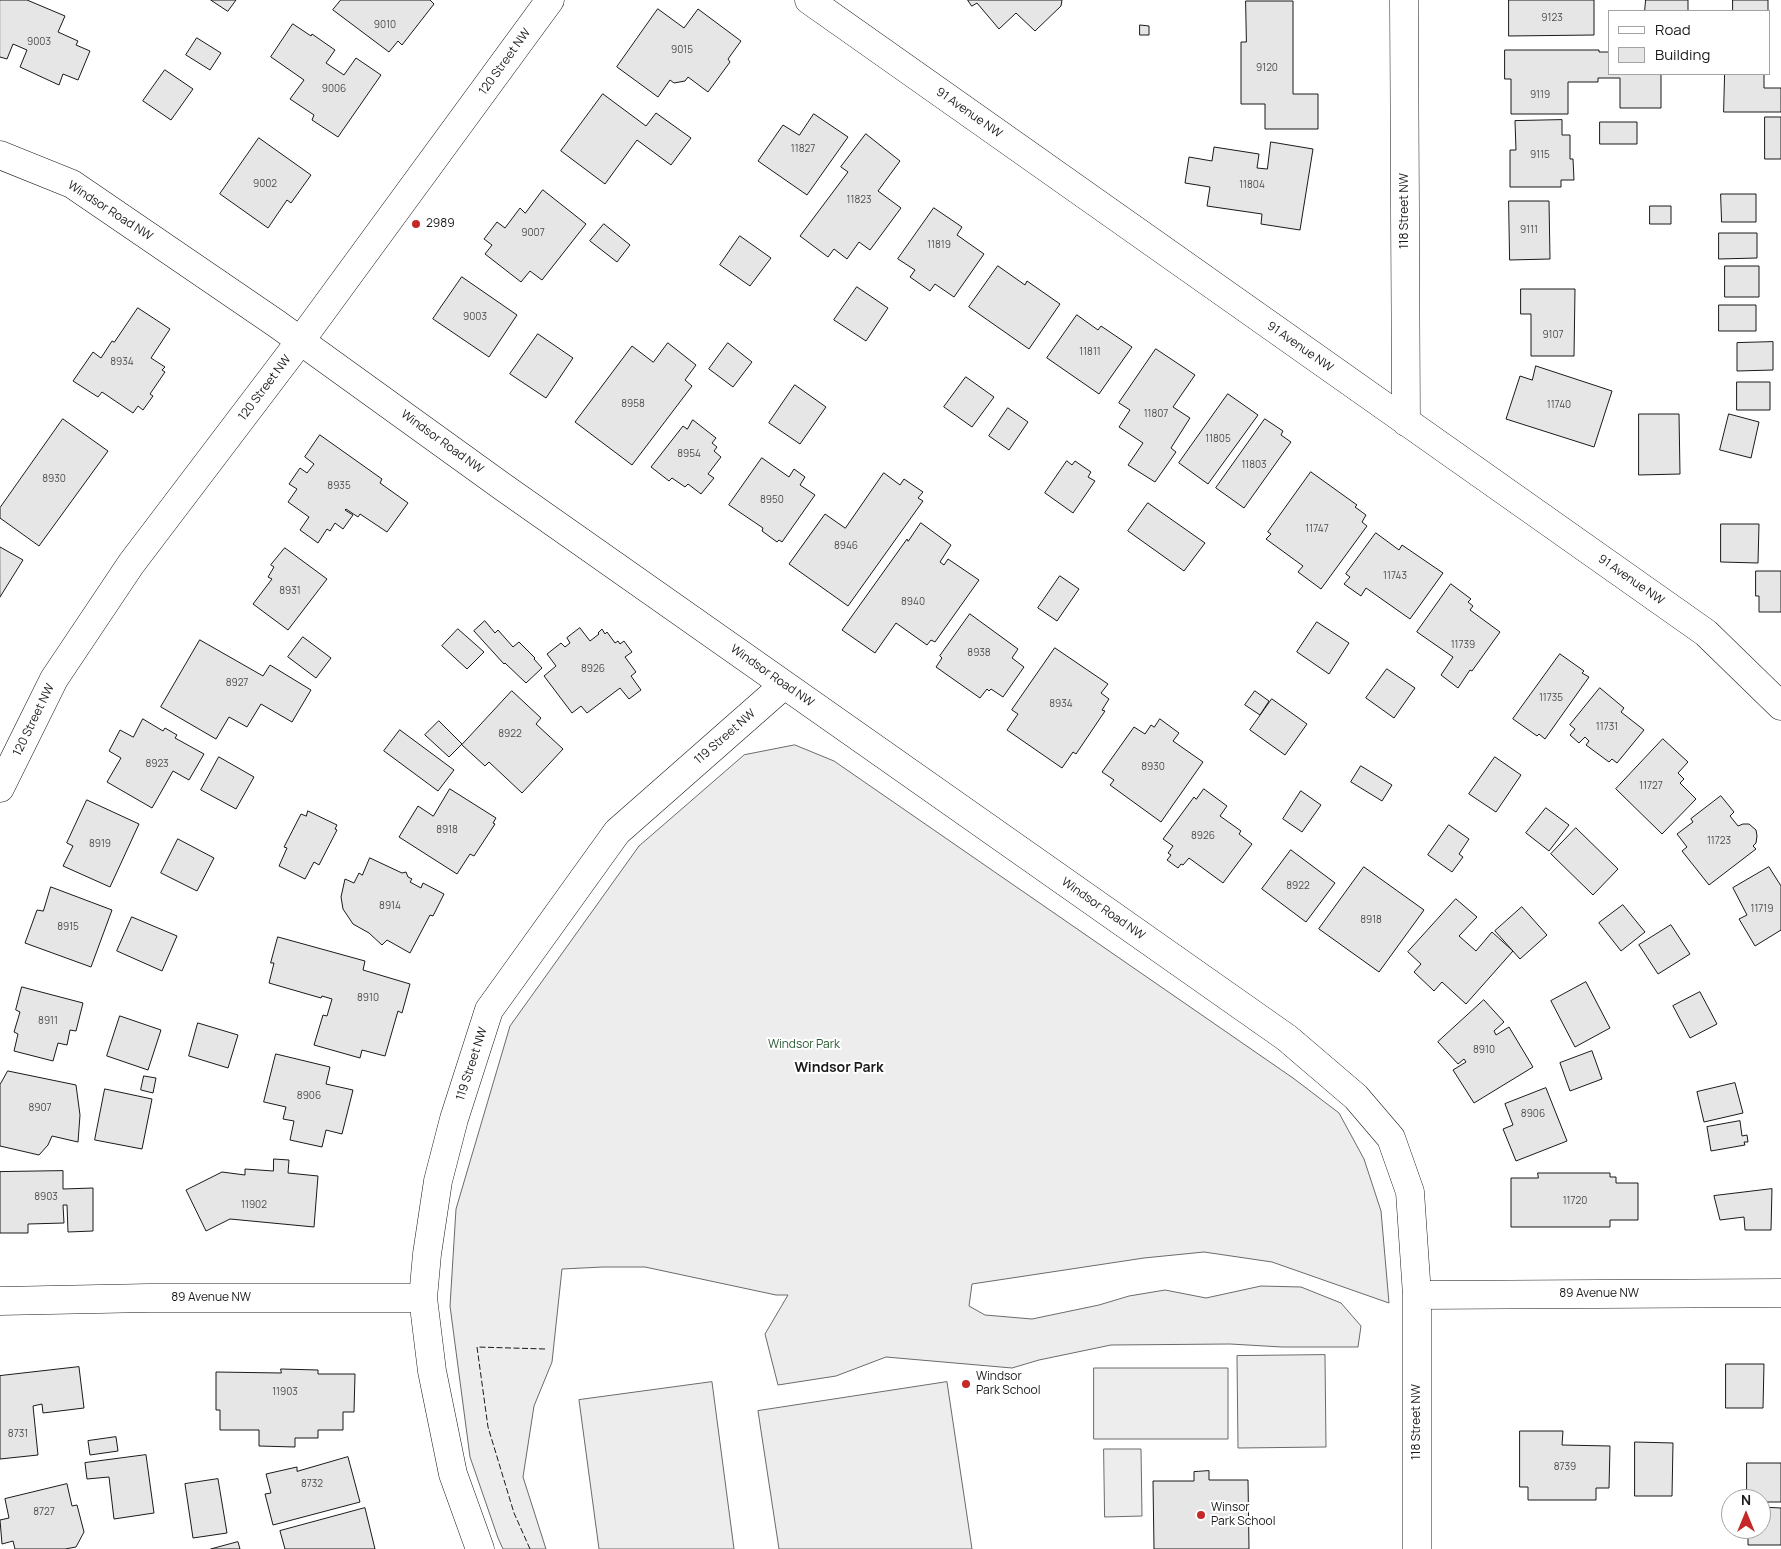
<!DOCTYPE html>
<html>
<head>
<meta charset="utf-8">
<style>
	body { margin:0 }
	#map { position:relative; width:1781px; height:1549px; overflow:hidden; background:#fff; font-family:Manrope,sans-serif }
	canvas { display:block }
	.legend { position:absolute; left:1608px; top:10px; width:162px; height:65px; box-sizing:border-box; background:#fff; border:1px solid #a3a3a3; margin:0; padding:6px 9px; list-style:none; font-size:15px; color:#1a1a1a }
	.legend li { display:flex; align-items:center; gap:10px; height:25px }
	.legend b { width:25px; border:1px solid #a3a3a3 }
	.north { position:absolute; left:1721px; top:1489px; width:50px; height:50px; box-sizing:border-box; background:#fff; border:1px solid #a3a3a3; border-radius:50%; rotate:0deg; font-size:14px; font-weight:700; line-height:20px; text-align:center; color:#1a1a1a }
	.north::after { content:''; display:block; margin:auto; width:18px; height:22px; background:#c62828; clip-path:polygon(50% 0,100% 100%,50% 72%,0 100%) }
</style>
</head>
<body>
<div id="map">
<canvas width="1781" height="1549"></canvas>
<ul class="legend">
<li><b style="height:6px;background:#fff"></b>Road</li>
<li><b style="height:14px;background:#e6e6e6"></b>Building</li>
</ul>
<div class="north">N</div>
</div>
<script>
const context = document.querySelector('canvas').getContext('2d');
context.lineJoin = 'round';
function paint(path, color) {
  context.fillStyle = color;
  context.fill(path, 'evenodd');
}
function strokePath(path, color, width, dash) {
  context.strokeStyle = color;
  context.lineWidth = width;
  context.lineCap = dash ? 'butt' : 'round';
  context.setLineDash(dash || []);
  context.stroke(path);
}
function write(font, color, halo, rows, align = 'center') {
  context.font = font + ' Manrope,sans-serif';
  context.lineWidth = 4;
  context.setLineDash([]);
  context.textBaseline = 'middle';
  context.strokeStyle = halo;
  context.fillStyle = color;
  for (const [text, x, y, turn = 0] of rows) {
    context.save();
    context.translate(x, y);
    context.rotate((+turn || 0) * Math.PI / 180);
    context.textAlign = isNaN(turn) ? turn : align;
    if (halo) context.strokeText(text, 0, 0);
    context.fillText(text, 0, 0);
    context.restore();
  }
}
const built = new Path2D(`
	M795,745L834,761L1293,1078L1339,1113L1364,1159L1381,1211L1389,1303L1272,1262L1204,1252L1144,1258L972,1284L969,1306L985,1315L1032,1319L1099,1305L1129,1296L1165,1290L1206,1298L1261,1286L1301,1287L1341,1303L1361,1326L1358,1347H1282L1230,1344L1111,1345L1039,1360L1012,1368L886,1357L836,1376L778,1385L765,1334L788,1295H776L645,1267H603L562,1269L552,1362L534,1406L523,1477L546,1549H503L498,1538L470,1457L450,1306L456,1209L510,1026L639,846L744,755Z
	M1325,1355L1326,1447L1238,1448L1237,1356Z
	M1094,1368H1228V1439H1094Z
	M712,1382L734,1549H599L579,1400Z
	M947,1382L972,1549H779L758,1411Z
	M1104,1449H1141L1142,1516L1105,1517Z`);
const building = new Path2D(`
	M0,0H27L65,16L58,32L78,41L76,45L90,51L78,80L63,74L59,85L20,67L27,50L13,44L7,59L0,57Z
	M211,0H236L228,11Z
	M341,0H430L434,4L402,45L398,41L389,52L333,10Z
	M968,0H1062L1061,6L1035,31L1016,13L999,29L977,3L972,6Z
	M1509,0H1594V35L1509,36Z
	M1646,0H1688V11H1645Z
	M1733,0H1768V11H1733Z
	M1246,1H1293V94H1318V129H1265V104H1241V42H1246Z
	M658,9L684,28L698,9L741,41L728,59L730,62L708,92L688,77L685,81L674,83L670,80L658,97L617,67Z
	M293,24L311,36L312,34L335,50L326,63L344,75L356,58L381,75L338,137L312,120L314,115L290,99L304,80L271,57Z
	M1140,25L1149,26V35H1140Z
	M197,38L221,53L210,70L186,55Z
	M1505,50H1599V52H1610V74H1661V108H1620V78H1598V82H1568V114H1511V79H1505Z
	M165,70L193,89L171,120L143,101Z
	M1725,74H1764V88H1781V112H1724Z
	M603,94L646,126L656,113L691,138L671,165L637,140L605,184L561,151Z
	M814,114L848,137L807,195L758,161L783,125L799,135Z
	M1765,117H1781V159H1765Z
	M1562,120V135H1570V159H1573L1574,180H1561V187H1510V150H1516L1515,121Z
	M1600,122H1637V144H1600Z
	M866,134L900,161L878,191L901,208L870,250L859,242L847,259L834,249L828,257L800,236L848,172L841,167Z
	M259,138L311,175L291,203L287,200L268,228L220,194Z
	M1271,142L1313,149L1300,230L1261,224L1262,214L1207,206L1210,187L1185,183L1189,157L1212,161L1214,147L1259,154L1257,168L1267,169Z
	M543,190L586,224L542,280L530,271L521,282L485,254L492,245L484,239L497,222L505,228L520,208L525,213Z
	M1721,194H1756V222H1722Z
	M1509,201H1549L1550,259L1510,260Z
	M1650,206H1671V224H1650Z
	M934,208L962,227L957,235L984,254L954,297L935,284L930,291L910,277L915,270L898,259Z
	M604,224L630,245L617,262L590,241Z
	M1719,233H1757V258L1719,259Z
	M740,236L771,258L750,286L720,265Z
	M998,266L1025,285L1027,281L1060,304L1029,349L969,307Z
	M1725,266H1759V297H1725Z
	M462,277L517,315L489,357L433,319Z
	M857,287L888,308L866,341L834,320Z
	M1521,289H1575L1574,356H1531V314H1521Z
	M1719,305H1756V331H1719Z
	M138,308L170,329L151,358L165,367L162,370L165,372L150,394L153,396L143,410L138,406L133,413L102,392L98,397L73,381L93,352L101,358L112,341L114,342Z
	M1077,315L1098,330L1101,326L1132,347L1099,394L1047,358Z
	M538,334L573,358L546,398L510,374Z
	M1773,342V370L1737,371V343Z
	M668,343L696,365L685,380L692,386L632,465L575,422L632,346L653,362Z
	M728,343L752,362L733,387L709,369Z
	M1156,349L1195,375L1173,407L1190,418L1171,448L1176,452L1155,482L1128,465L1143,443L1119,427L1130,410L1119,403Z
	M1536,366L1612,391L1594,447L1506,419L1520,376L1532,380Z
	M966,377L994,397L972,427L944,407Z
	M1737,382H1770V410H1737Z
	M795,385L826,407L800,444L769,423Z
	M1228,394L1258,415L1208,484L1179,463Z
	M1008,408L1028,422L1009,450L989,436Z
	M1639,414H1679L1680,474L1639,475Z
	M1729,414L1759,422L1751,458L1720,450Z
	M63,419L108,451L39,546L0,518V508Z
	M1265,419L1283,431L1281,435L1291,442L1244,508L1216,488Z
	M693,420L716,438L712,443L717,447L714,451L721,457L708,474L714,478L701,494L688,484L685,487L672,478L669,481L651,467L683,426L687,429Z
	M320,435L382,479L380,483L408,503L387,532L360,514L358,517L346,509L345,510L353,515L343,529L335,523L330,531L327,529L318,543L300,530L309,517L288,502L297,489L289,484L300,468L307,473L314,464L305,457Z
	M762,458L789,477L794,469L805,477L800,485L815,495L782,542L779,540L777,542L762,531L763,528L729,505Z
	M1067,461L1072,465L1075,461L1091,472L1088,477L1095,481L1073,513L1045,493Z
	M1311,472L1357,505L1355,507L1366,515L1362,522L1367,526L1321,589L1298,572L1303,566L1266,539L1271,534L1268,532Z
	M884,473L900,485L904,479L923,492L918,498L923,501L848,606L789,564L825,514L845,528Z
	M1148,503L1205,543L1184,571L1128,531Z
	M921,523L951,545L940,562L944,565L948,559L979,580L935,642L931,640L927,645L896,623L875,653L842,630L907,539L908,541Z
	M1721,524H1759L1758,563L1721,562Z
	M1376,533L1399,550L1402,545L1443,573L1410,619L1366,588L1361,596L1344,584L1350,577L1346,574Z
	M0,547L23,560L0,597Z
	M285,548L327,579L288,630L253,604L272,579L268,577L274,567L271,565Z
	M1756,571H1781V612H1759V596H1756Z
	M1060,576L1079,589L1057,621L1038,608Z
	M1451,584L1471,599L1468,602L1473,606L1470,610L1500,632L1472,671L1470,670L1458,688L1441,675L1453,657L1417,632Z
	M970,614L1018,649L1012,658L1024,667L1003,697L991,689L989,691L987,689L980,698L936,667L942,658L940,656Z
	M485,621L495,633L498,630L513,647L519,642L535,658L534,659L542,668L526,683L505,663L504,664L474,631Z
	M1317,622L1349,643L1329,674L1297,652Z
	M580,628L590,641L599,634L598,633L602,629L605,634L607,632L615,643L618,641L620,644L624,641L632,652L625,657L636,672L631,676L641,690L629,699L620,688L587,713L581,706L572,713L544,676L556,666L547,654L561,643L565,647L570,643L567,638Z
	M458,629L484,652L467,669L442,646Z
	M303,637L331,658L316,678L288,657Z
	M200,640L263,676L270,665L311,690L292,722L261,704L247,727L229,717L216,739L161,707Z
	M1055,648L1108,684L1101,693L1109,699L1102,710L1105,711L1076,754L1073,752L1062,768L1007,730L1018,714L1012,710Z
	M1560,654L1584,671L1582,673L1589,677L1545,739L1539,734L1537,736L1513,719Z
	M1387,669L1415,688L1394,718L1366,698Z
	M1600,688L1624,708L1621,712L1644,730L1617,763L1612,759L1609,762L1586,745L1589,741L1585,737L1579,743L1570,735L1575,729L1570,725Z
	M512,691L541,718L536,724L563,749L522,793L489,762L485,766L462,745Z
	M1255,691L1269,701L1260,715L1245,705Z
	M1272,699L1307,724L1285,755L1250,730Z
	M143,719L163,731L165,728L177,735L175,738L204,754L189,780L173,771L152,808L107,782L121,758L109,751L120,730L133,737Z
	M1160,719L1179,733L1173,741L1203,762L1161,822L1110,785L1114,780L1102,772L1134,727L1145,734L1151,725L1154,727Z
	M439,721L462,744L449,757L425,735Z
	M400,730L454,770L438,791L384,751Z
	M1663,739L1688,762L1678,773L1684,779L1680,783L1696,799L1662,834L1616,789Z
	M219,757L254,777L236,809L201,790Z
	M1495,757L1521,775L1496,812L1469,794Z
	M1361,766L1392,785L1382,801L1351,782Z
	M450,789L496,818L493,823L495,824L474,856L470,854L457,874L399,837L418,806L433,816Z
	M1204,789L1227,806L1220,816L1241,831L1239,834L1252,844L1223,883L1189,858L1183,865L1181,864L1178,868L1167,860L1171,855L1168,853L1173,846L1163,839L1194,797L1196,799Z
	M1301,791L1321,805L1302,832L1283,819Z
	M1721,796L1734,812L1730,816L1738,826L1743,824H1749L1756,830L1757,836L1756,843L1753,846L1756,849L1709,885L1682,851L1687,847L1677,834L1693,822L1691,819Z
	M87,800L139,824L110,887L63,866L73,846L67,843Z
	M1546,808L1569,825L1549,851L1526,833Z
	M308,811L337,825L335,829L337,830L319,865L314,862L305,879L279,866L287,848L284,847L301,814L306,816Z
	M1449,825L1469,839L1459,854L1463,857L1452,872L1428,855Z
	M1576,828L1618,869L1593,895L1551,854Z
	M178,839L214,858L197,891L161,873Z
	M1291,850L1335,883L1306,922L1262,889Z
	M370,858L402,873L406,872L408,877L412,879L410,882L421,888L423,883L444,894L433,916L430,915L410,953L387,940L382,945L369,933L353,924L343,909L341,897L345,879L354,883L359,873L362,875Z
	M1364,867L1424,910L1379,972L1319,929Z
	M1769,867L1781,886V930L1755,946L1739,919L1747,915L1733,888Z
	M51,887L112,910L91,967L25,943L37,910L43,911Z
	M1456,899L1477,917L1459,936L1476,951L1492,932L1513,951L1466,1004L1442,982L1434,991L1414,972L1421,964L1408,952Z
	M1623,905L1645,932L1621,951L1599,923Z
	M1522,907L1547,935L1520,959L1495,931Z
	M132,917L177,936L162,971L117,951Z
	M1671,925L1690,954L1658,974L1639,945Z
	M278,937L365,961L363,970L410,984L402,1013L398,1011L385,1056L362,1050L360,1058L314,1045L323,1015L327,1016L332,999L322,996L321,998L269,983L274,963H271Z
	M1586,982L1610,1028L1575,1047L1551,1001Z
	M22,987L83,1003L76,1031L70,1030L67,1045L58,1043L53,1061L14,1051L18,1034L14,1032L20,1012L16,1010Z
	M1700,992L1717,1024L1690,1038L1673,1006Z
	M1484,1000L1504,1022L1494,1031L1496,1035L1509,1027L1533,1067L1474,1103L1453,1070L1466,1062L1464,1059L1458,1064L1438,1042Z
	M120,1016L161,1030L148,1070L107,1056Z
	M198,1023L238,1035L228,1068L189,1056Z
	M1592,1051L1602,1079L1570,1091L1560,1063Z
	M276,1054L330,1067L326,1084L353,1090L342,1134L326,1130L322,1147L290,1140L294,1121L283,1119L286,1107L264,1102Z
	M8,1071L76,1085L80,1115L78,1142L52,1136L48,1145L39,1155L0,1146V1085Z
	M144,1076L156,1078L153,1093L141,1090Z
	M1735,1083L1743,1113L1704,1122L1697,1092Z
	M1546,1088L1567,1141L1516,1161L1503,1129L1513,1125L1505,1104Z
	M105,1089L152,1099L142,1149L95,1140Z
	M1740,1121L1742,1136L1747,1135L1748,1142H1744L1745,1145L1711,1151L1707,1127Z
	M274,1159L289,1160L288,1173L318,1176L314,1227L230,1219L206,1231L186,1190L222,1172L245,1175V1169L273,1171Z
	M63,1171V1189L93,1188V1231L68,1232L67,1205H63L64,1223L28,1224V1233H0V1172Z
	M1538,1173H1610V1177H1616V1183H1638V1220H1610V1227H1511V1178H1538Z
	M1772,1189L1771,1230H1745L1744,1217L1720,1220L1714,1196Z
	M1726,1364H1764L1763,1408H1726Z
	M79,1367L84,1408L43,1413L42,1404L33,1406L38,1455L0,1459V1376Z
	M281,1369L318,1370V1374H355L354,1412H343V1430H318V1438H295V1447L259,1446V1430H220V1410H216V1372L281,1373Z
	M1520,1431H1563L1562,1445L1610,1446L1609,1488H1596V1500H1528V1487H1520Z
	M116,1437L118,1451L90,1455L88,1441Z
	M1635,1442L1673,1443L1672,1496H1635Z
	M146,1455L154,1513L114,1519L109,1477L87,1479L85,1463Z
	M348,1457L360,1502L273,1525L265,1494L271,1493L266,1474L297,1467V1471Z
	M1747,1463H1781V1502H1761V1499H1747Z
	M1209,1471V1480H1248L1249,1549H1154L1153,1481H1194V1472Z
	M218,1479L227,1533L193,1538L185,1484Z
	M67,1484L72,1506L77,1505L84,1532L76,1547L65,1549H15L13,1541L2,1544L0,1520L9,1518L5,1499Z
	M1761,1507L1781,1508V1545H1748V1529H1761Z
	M365,1508L375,1549H285L280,1531Z
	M238,1542L240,1549H211Z`);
const minor = new Path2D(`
	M809,0L1706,633L1781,706
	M1404,0L1406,422
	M0,155L72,184L277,324L503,487L1287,1038L1356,1097L1391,1138L1410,1192L1417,1295V1549
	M1417,1295L1781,1293
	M0,1301L149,1298H423
	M480,1549L453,1474L432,1371L423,1298L427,1254L438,1181L454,1119L489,1010L617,832L784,685`);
const tertiary = new Path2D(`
	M0,788L54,679L131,564L301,340L550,0`);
const fence = new Path2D(`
	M530,1549L514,1513L488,1427L477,1347L545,1349`);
const markers = [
	[416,224,5,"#c62828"],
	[966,1384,5,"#c62828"],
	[1201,1515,5,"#c62828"]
];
const numberNames = [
	["9123",1552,18],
	["9010",385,25],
	["9003",39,42],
	["9015",682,50],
	["9120",1267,68],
	["9006",334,89],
	["9119",1540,95],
	["11827",803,149],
	["9115",1540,155],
	["9002",265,184],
	["11804",1252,185],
	["11823",859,200],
	["9111",1529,230],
	["9007",533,233],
	["11819",939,245],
	["9003",475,317],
	["9107",1553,335],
	["11811",1090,352],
	["8934",122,362],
	["8958",633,404],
	["11740",1559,405],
	["11807",1156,414],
	["11805",1218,439],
	["8954",689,454],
	["11803",1254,465],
	["8930",54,479],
	["8935",339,486],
	["8950",772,500],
	["11747",1317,529],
	["8946",846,546],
	["11743",1395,576],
	["8931",290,591],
	["8940",913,602],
	["11739",1463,645],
	["8938",979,653],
	["8926",593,669],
	["8927",237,683],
	["11735",1551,698],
	["8934",1061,704],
	["11731",1607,727],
	["8922",510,734],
	["8923",157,764],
	["8930",1153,767],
	["11727",1651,786],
	["8918",447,830],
	["8926",1203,836],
	["11723",1719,841],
	["8919",100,844],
	["8922",1298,886],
	["8914",390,906],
	["11719",1762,909],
	["8918",1371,920],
	["8915",68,927],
	["8910",368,998],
	["8911",48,1021],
	["8910",1484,1050],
	["8906",309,1096],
	["8907",40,1108],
	["8906",1533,1114],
	["8903",46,1197],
	["11720",1575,1201],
	["11902",254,1205],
	["11903",285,1392],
	["8731",18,1434],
	["8739",1565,1467],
	["8732",312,1484],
	["8727",44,1512]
];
const streetNames = [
	["120 Street NW",505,62,-54],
	["91 Avenue NW",969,113,35],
	["Windsor Road NW",110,211,33],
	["118 Street NW",1405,211,-90],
	["91 Avenue NW",1300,347,35],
	["120 Street NW",265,388,-53],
	["Windsor Road NW",442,442,36],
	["91 Avenue NW",1631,580,35],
	["Windsor Road NW",772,676,35],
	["120 Street NW",34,720,-64],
	["119 Street NW",725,737,-41],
	["Windsor Road NW",1103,909,35],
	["119 Street NW",472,1064,-72],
	["89 Avenue NW",1599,1294],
	["89 Avenue NW",211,1298],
	["118 Street NW",1417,1422,-90]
];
const poiNames = [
	["2989",426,224],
	["Windsor",976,1377],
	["Park School",976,1391],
	["Winsor",1211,1508],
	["Park School",1211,1522]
];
const parkNames = [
	["Windsor Park",804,1045]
];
const neighbourhoodNames = [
	["Windsor Park",839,1068]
];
paint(built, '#ededed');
strokePath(built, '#6a6a6a', 1);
paint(building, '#e6e6e6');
strokePath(building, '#1a1a1a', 1);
strokePath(minor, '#1a1a1a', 29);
strokePath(tertiary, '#1a1a1a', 29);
strokePath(minor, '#fff', 28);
strokePath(tertiary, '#fff', 28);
strokePath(fence, '#1a1a1a', 1, [6, 2.5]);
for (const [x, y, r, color] of markers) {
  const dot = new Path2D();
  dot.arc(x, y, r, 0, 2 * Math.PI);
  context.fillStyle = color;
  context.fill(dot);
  strokePath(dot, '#fff', 2);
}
write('10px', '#4d4d4d', null, numberNames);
write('12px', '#1a1a1a', '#fff', streetNames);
write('12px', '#1a1a1a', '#fff', poiNames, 'left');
write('12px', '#2b5a34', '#fff', parkNames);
write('bold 14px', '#1a1a1a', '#fff', neighbourhoodNames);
</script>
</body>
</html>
